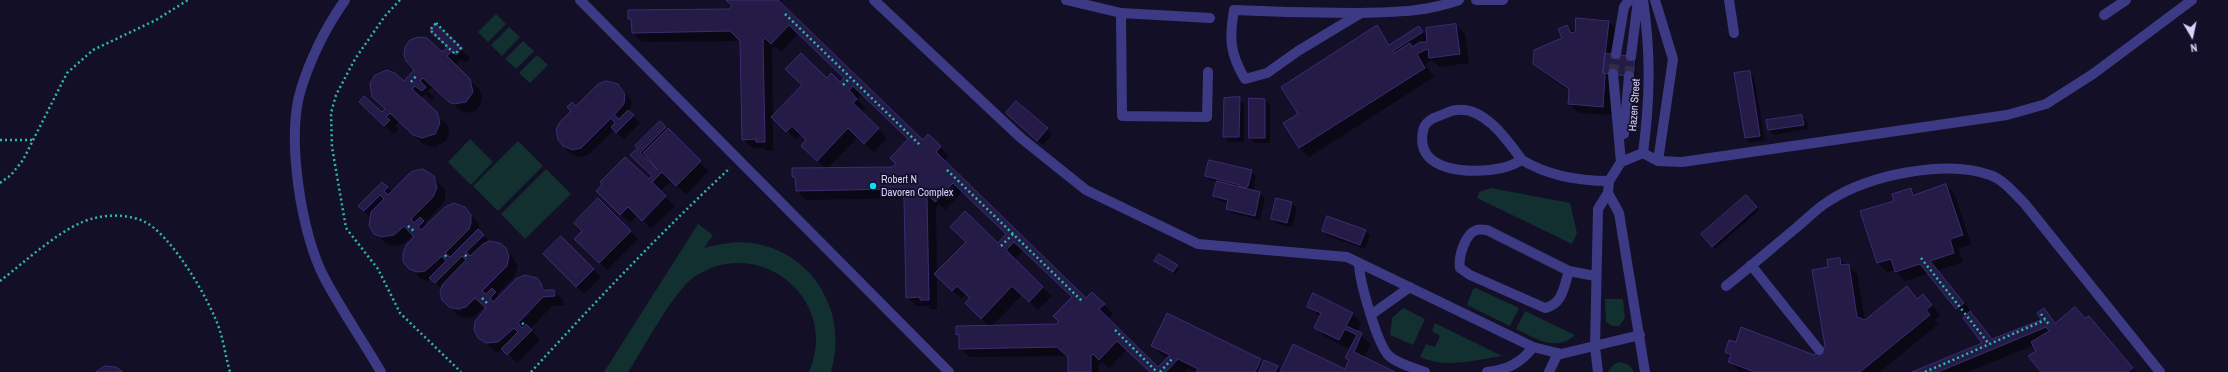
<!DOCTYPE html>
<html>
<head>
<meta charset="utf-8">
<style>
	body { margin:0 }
	#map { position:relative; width:2228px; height:372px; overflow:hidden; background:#130f26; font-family:"Archivo Narrow",sans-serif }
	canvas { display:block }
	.north { position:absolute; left:2172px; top:16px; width:40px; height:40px; -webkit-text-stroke:3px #130f26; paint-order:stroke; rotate:171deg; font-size:11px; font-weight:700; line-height:16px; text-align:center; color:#d9d4ff }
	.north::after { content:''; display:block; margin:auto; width:14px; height:18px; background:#d9d4ff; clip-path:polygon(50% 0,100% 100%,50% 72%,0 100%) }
</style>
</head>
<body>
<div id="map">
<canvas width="2228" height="372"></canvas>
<div class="north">N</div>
</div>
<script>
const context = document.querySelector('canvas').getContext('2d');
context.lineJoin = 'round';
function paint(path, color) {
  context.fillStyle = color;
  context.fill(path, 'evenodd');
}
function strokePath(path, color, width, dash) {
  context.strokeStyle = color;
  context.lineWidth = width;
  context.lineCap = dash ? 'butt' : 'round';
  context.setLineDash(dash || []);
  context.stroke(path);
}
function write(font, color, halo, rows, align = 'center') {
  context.font = font + ' "Archivo Narrow",sans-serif';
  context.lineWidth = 3.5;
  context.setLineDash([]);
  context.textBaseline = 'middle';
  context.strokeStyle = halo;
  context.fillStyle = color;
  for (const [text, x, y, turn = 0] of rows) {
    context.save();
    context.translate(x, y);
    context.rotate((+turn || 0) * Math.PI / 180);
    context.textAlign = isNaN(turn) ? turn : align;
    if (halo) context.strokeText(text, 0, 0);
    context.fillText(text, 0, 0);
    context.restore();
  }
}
const green = new Path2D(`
	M496,14L506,24L488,42L478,32Z
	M509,27L520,37L502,56L491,45Z
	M523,41L534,51L516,69L505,59Z
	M537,55L548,65L530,83L519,73Z
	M470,139L493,162L471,185L448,162Z
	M518,141L543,166L498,211L473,186Z
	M546,169L571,194L525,239L501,214Z
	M1491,188L1570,203L1577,233L1572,244L1477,198L1479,192Z
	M698,224L713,235L704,248C719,244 736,241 752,243C814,252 849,314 831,372H809C841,300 759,233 694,277C673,292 644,348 628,372H604Z
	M1476,288L1519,308L1510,326L1467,305L1473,289Z
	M1605,299H1623L1625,318L1619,326H1612L1606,322Z
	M1403,308L1425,319L1413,345L1390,335L1392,318Z
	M1525,311L1575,335C1556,352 1536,339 1516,329Z
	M1435,323L1502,356C1474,360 1447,369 1420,357L1426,344L1435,347L1440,336L1432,331Z
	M1621,362L1629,365L1634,372H1608L1614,364Z`);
const shadow = new Path2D(`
	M727,0H783L780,4L923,141L928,135L949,156L944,161L1086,299L1092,293L1113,314L1108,319L1158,369L1168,358L1161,355L1152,346L1261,359L1264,363L1277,367L1281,371H1345L1350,362L1346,358L1356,339L1354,338L1349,349L1324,336L1315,327L1320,317L1308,306L1352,313L1361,323L1357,332L1371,344L1364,358L1393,372H1196L1188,368L1184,372H1151L1127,349L1109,368L1102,362L1099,365V372H1069L1068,356L970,357L960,348V338L957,334L990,327L966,303L971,298L966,294L961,299L937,275V309H930L928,306H916L907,297L904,198L806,200L797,190L796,180L793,176L826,169L803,146L808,141L801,135L796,140L773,117V151H766L764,148H752L743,139L741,41L642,42L633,32L632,22L629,18L729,10L733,6ZM799,33L845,78L840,83L827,80L773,116L772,50L775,46L781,52ZM862,94L909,139L897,164L893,168L827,169L858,137L874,152L887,138L861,113L866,108L857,100ZM963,191L1008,234L998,244L937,273L936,208L939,204L945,210ZM1024,250L1073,297L1057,325L991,327L1022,295L1038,310L1052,296L1014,260Z
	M1576,19L1609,22L1618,31L1615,55L1635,57L1637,60L1635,78L1613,76L1614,84L1612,115L1578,113L1569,103L1570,92L1544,73L1534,64L1563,39L1567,26L1576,33Z
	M1456,25L1465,34L1469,63L1440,67L1432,60L1425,64L1434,77L1309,157L1300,148L1284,124L1300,114L1377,27L1391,45L1419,27L1427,36Z
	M436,26L470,58L466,63L461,59L455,66L479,89L482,96L480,106L475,111L464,113L457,108L433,86L428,91L434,97L431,100L425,94L421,99L448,126L449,132L446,141L435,147L423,144L399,121L395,126L398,129L394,134L369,111L382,114L449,47Z
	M1749,72L1754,77L1765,140L1751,143L1746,138Z
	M610,82L620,86L627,94L632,102L629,112L640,123L624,139L614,130L588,155L581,157L571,154L563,146L576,107L602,83Z
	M1239,98L1244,104V142H1229L1224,137Z
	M1265,100L1270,105V143H1255L1250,138Z
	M1017,103L1052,134L1043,145L1012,118Z
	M1802,116L1807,121L1808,129L1774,135L1769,130Z
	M660,122L709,171L686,195L672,181L660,191L675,206L651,229L638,215L630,223L597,191L649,180L653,176L632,155ZM651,161L662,173L661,174L649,163Z
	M426,171L445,189V201L425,223L427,226L462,206L478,222L479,231L490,242L502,245L511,255L518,266L514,277L497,294L499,297L525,276L532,277L548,291H554L563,300L564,305L552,306L530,329L540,340L517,363L505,351L496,352L479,337L487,308L485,306L475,316L467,318L459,316L452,309L461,311L462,309L450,306L442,289L433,280L427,281L420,278L410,268L416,237L414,234L403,244L391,246L385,243L375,233L371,218L359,206L382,183L392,192Z
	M1251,171L1256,176L1253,191L1260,193L1265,198L1260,220L1232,213L1227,208L1228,203L1219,201L1214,196L1217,182L1211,181L1206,176Z
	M1946,185L1955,195L1971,244L1958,249L1963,262L1938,270L1993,339L2042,320L2044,309L2056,323L2085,319L2089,317L2136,372H2042L2038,351L2034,345L1968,372H1915L1984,343L1966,317L1929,273L1905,281L1895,270L1887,272L1878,263L1862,212L1895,201L1911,189L1917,195Z
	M1746,196L1759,210L1715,249L1702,234Z
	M598,199L638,239L607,270L576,239L583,231Z
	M1292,203L1297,208L1292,227L1277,224L1272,218Z
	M1365,230L1370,235L1365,249L1328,236L1323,231Z
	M561,237L601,277L584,294L544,254Z
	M1840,259L1857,274L1865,322L1907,288L1918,299L1923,295L1932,304L1940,315L1935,320L1938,324L1880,372L1739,371L1730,362L1731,357L1726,352L1814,356L1826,347L1830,268Z
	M1158,263L1177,266L1179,268L1176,274Z`);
const building = new Path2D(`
	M726,0H778L923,140L928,134L941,146L936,152L1086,298L1092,292L1105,304L1099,309L1158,367L1170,355L1151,346L1167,313L1261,359L1255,372H1196L1198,369L1178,359L1166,372H1150L1117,341L1099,360L1093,354L1091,356V372H1068V357L1057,347L959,349V334L956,335V326L1056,324L1059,322L1053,316L1072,297L1014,242L1006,250L1043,287L1029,302L1012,286L981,319L965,303L970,298L957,286L952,291L934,274L966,242L950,227L965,211L998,243L1006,234L953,183L935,202L929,196L927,198L929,300H920V297L906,298L904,199L894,189L796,191L795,177H792V168L892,167L896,164L890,158L908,139L853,86L849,90L857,99L853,103L879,128L864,144L848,128L817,161L801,146L806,140L792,126L786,132L771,117L802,85L785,69L801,53L827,78L831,73L840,82L844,78L789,25L771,44L765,38L763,40L765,142H756V139L742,140L740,41L730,31L632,33L631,19H628V10L729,9L732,6Z
	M1576,18L1609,21L1603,73L1605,74L1603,107L1568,104L1569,89L1533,64L1534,50L1562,38L1558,29L1567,25L1571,33L1575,32Z
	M436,24L462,48L456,55L452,51L447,56L470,79L473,92L466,102L454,104L449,102L423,78L420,81L426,87L422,91L415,86L412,89L437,112L440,123L435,134L422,138L413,135L390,113L386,117L390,120L384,126L359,102L364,96L382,112L385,109L372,97L370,83L375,75L387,70L395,73L404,81L414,70L406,61L404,55L405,47L410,40L418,37L427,38L442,52L448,47L430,31Z
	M1456,24L1460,54L1429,58L1428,49L1425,50L1417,54L1425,68L1299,148L1283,123L1298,114L1281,87L1377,25L1389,45L1419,26L1423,32L1393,51L1394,53L1410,43L1412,47L1420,42H1427L1426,28Z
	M1605,53L1635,57L1633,77L1603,73Z
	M1750,71L1760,136L1745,138L1734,73Z
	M606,81L618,84L625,94L624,104L614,115L619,119L628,110L634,115L616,133L611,127L615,123L611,118L581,148L573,150L563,146L558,140L556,130L559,123L571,111L567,107L572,102L576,106L598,84Z
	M1240,97L1239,137H1223L1224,98Z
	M1249,98L1265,99V138H1249Z
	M1016,101L1048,128L1037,141L1006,113Z
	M1802,115L1804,125L1768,130L1766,120Z
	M660,121L666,127L640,153L658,170L643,153L668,128L701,161L676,186L662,172L652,182L666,196L642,221L628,207L620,215L596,191L602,184L600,182L625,157L649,179L652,176L630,155L638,148L635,146Z
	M1209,160L1252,170L1248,186L1245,188L1239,187L1240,185L1205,176Z
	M423,169L434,176L437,188L433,197L411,219L414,223L420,217L424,221L418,227L421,230L445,207L454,203L465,207L471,215V223L469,229L445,253L450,257L478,229L484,235L466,252L470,256L483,244L489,241L500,243L506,248L509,256L507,266L482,291L486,294L492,288L496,292L490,298L493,302L516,279L525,275L537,278L541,283L543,290H554L555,296L543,297L518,323L522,328L526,324L532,330L507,355L501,349L518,332L514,328L498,342L486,343L478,338L474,330L475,321L486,308L475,298L466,307L457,309L449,307L442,300L440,293L442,285L466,260L462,256L435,283L429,278L446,261L442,256L425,271L417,272L409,269L403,262V253L406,245L414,237L404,226L394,235L381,237L374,234L369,226L371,212L384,199L380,195L364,211L358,206L382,182L388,187L384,191L388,195L411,172Z
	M1217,181L1260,192L1255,216L1226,209L1228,200L1213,196Z
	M1946,184L1963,235L1950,239L1954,253L1930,261L1964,303L1956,309L1920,264L1895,272L1891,259L1877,263L1860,211L1894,201L1892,194L1911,188L1913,195Z
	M1746,195L1757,207L1712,247L1701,234Z
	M598,198L631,231L599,263L574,239L582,231L574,223Z
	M1276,198L1292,202L1287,223L1271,219Z
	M1327,216L1366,230L1360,245L1322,231Z
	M561,236L594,269L576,287L543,254Z
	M1159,254L1178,265L1173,272L1154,261Z
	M1840,258L1841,265L1849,264L1857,317L1865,320L1907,286L1917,299L1923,294L1932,305L1926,310L1930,315L1860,372H1755L1728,362L1731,355L1725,352L1729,340L1736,342L1741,327L1814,355L1825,346L1812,270L1828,267L1827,260Z
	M1313,293L1353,313L1346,326L1362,333L1354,352L1395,372H1280L1293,344L1345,369L1349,360L1345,358L1357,335L1345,329L1339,340L1314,328L1321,313L1307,307Z
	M2075,307L2085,318L2089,316L2133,368L2128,372H2041L2028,356L2036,351L2031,342L2049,331L2046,327L1938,372H1912L1982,343L1963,318L1970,311L1992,339L2041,320L2037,313L2044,308L2055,323Z
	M1264,360L1278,366L1275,372H1259Z
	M105,366L116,367L123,372H96Z`);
const minorTunnel = new Path2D(`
	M1613,74L1616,54
	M1629,76L1631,56`);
const path = new Path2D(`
	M400,0L385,16L355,59L336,95L331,113L332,147L346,228L378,269L400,313L461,372
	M785,14L920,145
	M436,23L461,48L455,54L430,30Z
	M411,82L417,75
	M843,85L850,78
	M0,140H34
	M947,170L1083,302
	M0,183L11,175L23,160L67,73L93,50L156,20L188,0
	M408,226L415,232
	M1001,246L1013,234
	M445,255L447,258
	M465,255L467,257
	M1921,258L1989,344
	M0,281C25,262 65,224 95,218C110,214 129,215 143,221C171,233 211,302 220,331C224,344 226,358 230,372
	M482,298L488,304
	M2041,314L2050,326
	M522,323L526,326
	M1115,330L1157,372
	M531,372C595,302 660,233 730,168
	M1160,372L1173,358
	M1925,372L2045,320`);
const minor = new Path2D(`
	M345,0C326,27 311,57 301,89C286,137 301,235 325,279C342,311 363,341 381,372
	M580,0L949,372
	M874,0L1021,138L1086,190L1198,244L1347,257L1533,347L1561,354L1640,335
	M1066,0L1121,13L1210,18
	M1476,0H1503
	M1655,0L1673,59L1658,161
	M1729,0L1734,33
	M1121,13L1122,116L1207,117L1208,72
	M1361,13L1298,51L1267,73L1245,79C1230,54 1229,39 1234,10C1274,12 1314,13 1354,13C1392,12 1423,13 1459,0
	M2104,15L2126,0
	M1616,54L1624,7L1629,0
	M1631,56L1638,0
	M1613,74L1621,162
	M1624,134L1629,76
	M1643,153L1658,161L1682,162L2007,115L2046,104L2093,74L2192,0
	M1643,153C1650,100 1651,53 1643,0
	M1522,160C1508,141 1484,106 1457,110C1451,110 1445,114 1439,116C1432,118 1424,123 1423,131C1414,174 1475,174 1502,168C1509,167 1516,163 1522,160C1547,175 1579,181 1609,181
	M1608,193L1619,213L1645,372
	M1359,263C1359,280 1377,344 1389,356C1398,364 1414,368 1425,372
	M1751,265L1819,350
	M1569,271C1564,286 1563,304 1545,308L1470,275L1460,268C1458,258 1465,233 1477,230C1480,229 1484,230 1487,230L1569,271L1595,276
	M1726,286C1750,267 1773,247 1796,228C1807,219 1817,208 1829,201C1868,175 1946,159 1990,175C2004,180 2015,194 2025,204L2160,372
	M1372,314L1410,287
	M1487,372C1507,370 1521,363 1533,347
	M1549,372L1558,353
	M1598,372L1595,347L1598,209L1608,193L1609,181L1621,162L1643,153`);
const markers = [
	[873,186,4,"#00e5ff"]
];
const streetNames = [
	["Hazen Street",1635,105,-86]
];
const poiNames = [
	["Robert N",881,180],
	["Davoren Complex",881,193]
];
paint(green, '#12302f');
paint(shadow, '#0007');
paint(building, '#241b47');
strokePath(building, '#3b2d73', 1);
strokePath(minorTunnel, '#312d47', 10, [10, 5]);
strokePath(path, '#2fb8b0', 2.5, [2, 3]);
strokePath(minor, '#3d3a85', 10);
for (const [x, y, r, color] of markers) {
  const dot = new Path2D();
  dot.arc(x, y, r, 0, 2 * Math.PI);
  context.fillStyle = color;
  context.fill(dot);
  strokePath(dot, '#130f26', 1.5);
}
write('11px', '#d9d4ff', '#130f26', streetNames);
write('11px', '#d9d4ff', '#130f26', poiNames, 'left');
</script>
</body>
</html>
